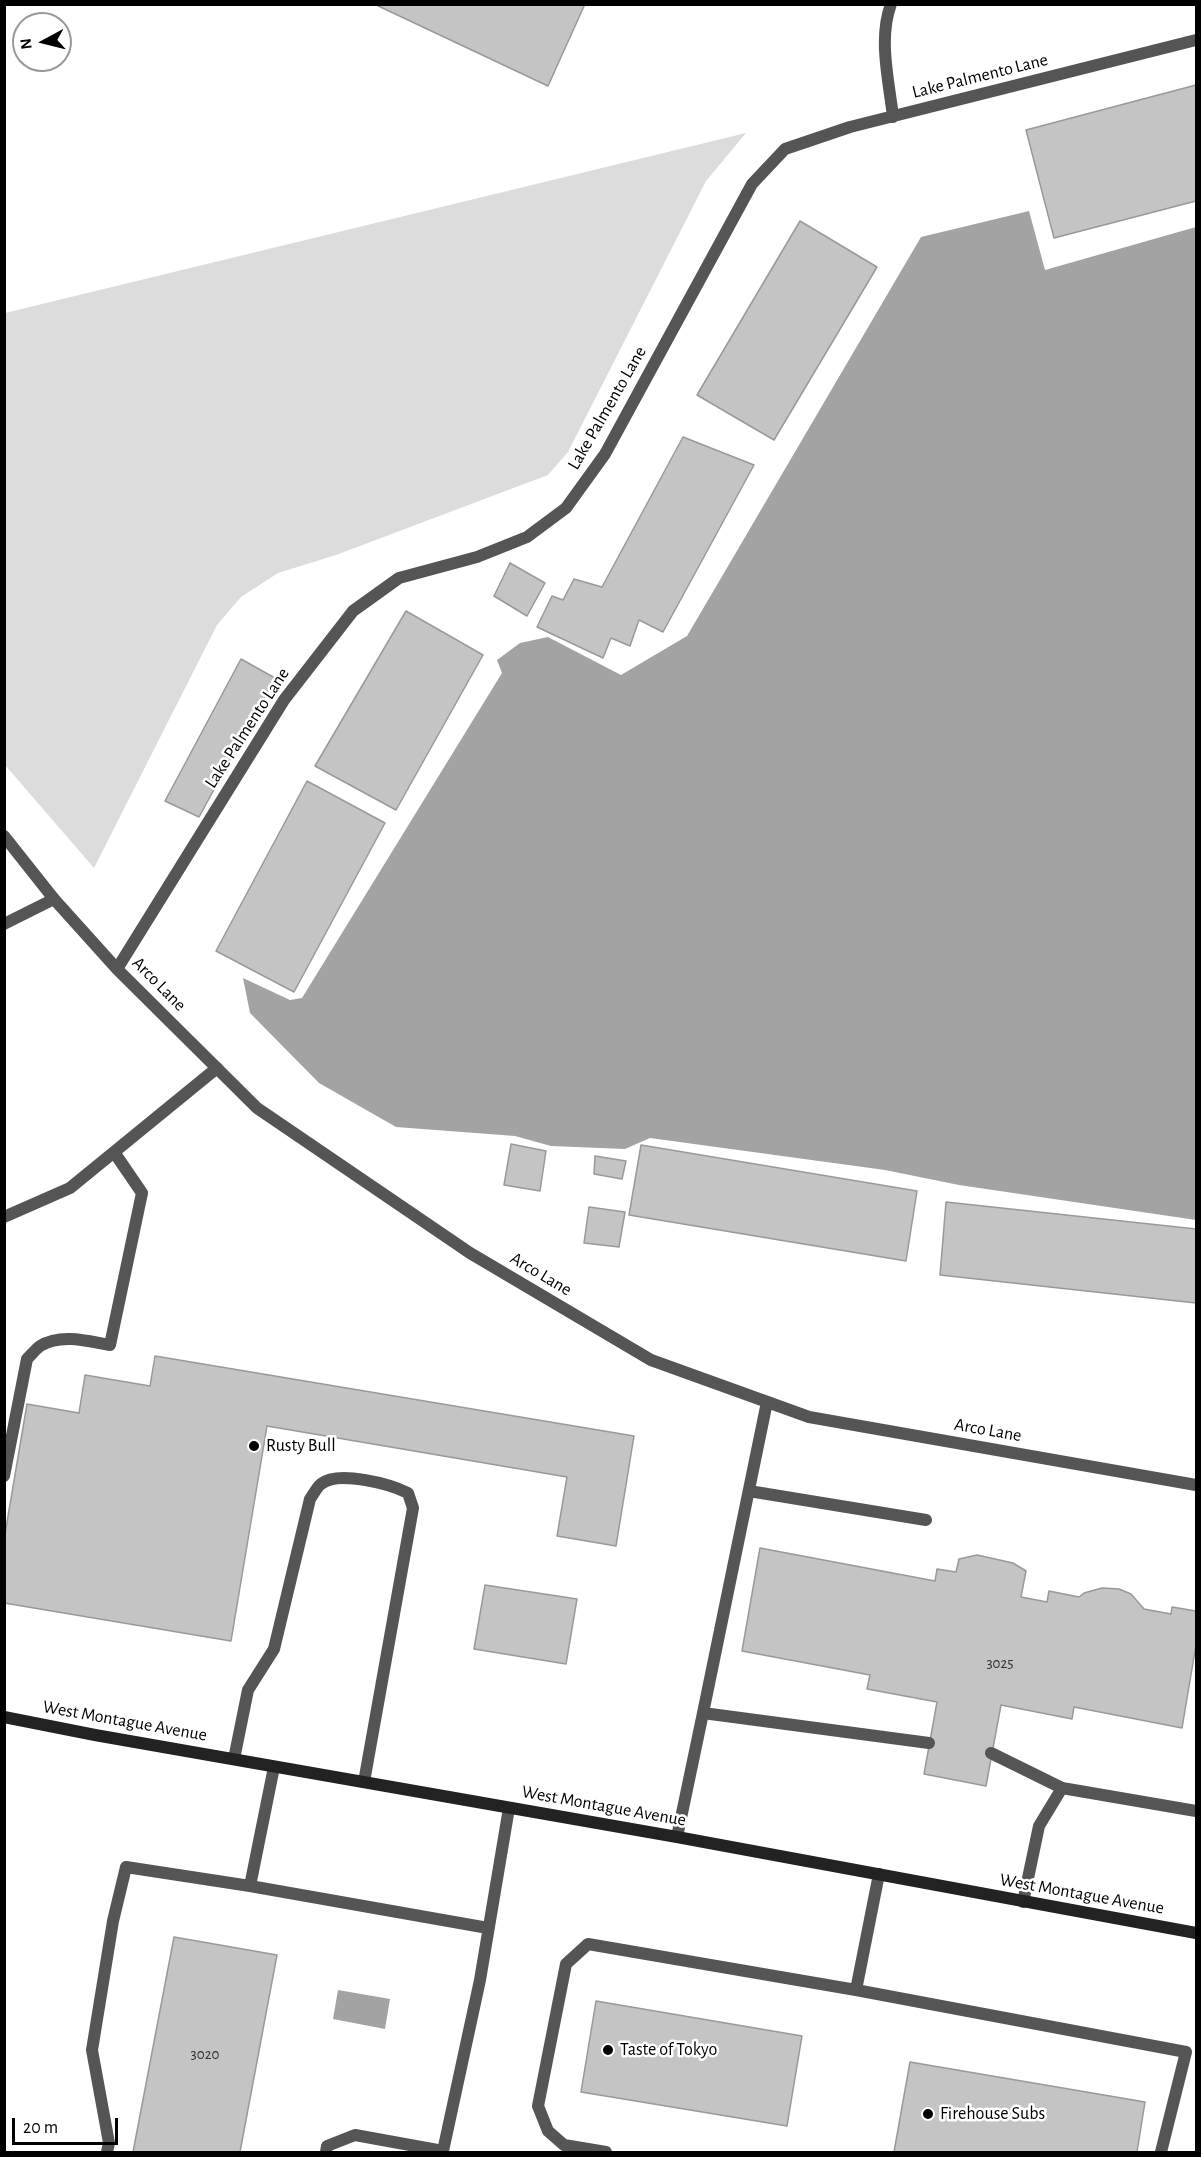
<!DOCTYPE html>
<html>
<head>
<meta charset="utf-8">
<style>
	body { margin:0 }
	#map { position:relative; width:1201px; height:2157px; overflow:hidden; background:#fff; font-family:"Alegreya Sans",sans-serif }
	canvas { display:block }
	.frame { position:absolute; inset:0; border:6px solid #000; pointer-events:none }
	.north { position:absolute; left:12px; top:12px; width:60px; height:60px; box-sizing:border-box; background:#fff; border:2px solid #999; border-radius:50%; rotate:263deg; font-size:16px; font-weight:700; line-height:24px; text-align:center; color:#000 }
	.north::after { content:''; display:block; margin:auto; width:21px; height:27px; background:#000; clip-path:polygon(50% 0,100% 100%,50% 72%,0 100%) }
	.scale { position:absolute; left:12px; top:2118px; width:106px; height:27px; box-sizing:border-box; border:3px solid #000; border-top:0; padding-left:8px; font-size:18px; line-height:21px; white-space:nowrap; color:#000; -webkit-text-stroke:4px #fff; paint-order:stroke }
</style>
</head>
<body>
<div id="map">
<canvas width="1201" height="2157"></canvas>
<div class="frame"></div>
<div class="north">N</div>
<div class="scale">20 m</div>
</div>
<script>
const context = document.querySelector('canvas').getContext('2d');
context.lineJoin = 'round';
function paint(path, color) {
  context.fillStyle = color;
  context.fill(path, 'evenodd');
}
function strokePath(path, color, width, dash) {
  context.strokeStyle = color;
  context.lineWidth = width;
  context.lineCap = dash ? 'butt' : 'round';
  context.setLineDash(dash || []);
  context.stroke(path);
}
function write(font, color, halo, rows, align = 'center') {
  context.font = font + ' "Alegreya Sans",sans-serif';
  context.lineWidth = 5;
  context.setLineDash([]);
  context.textBaseline = 'middle';
  context.strokeStyle = halo;
  context.fillStyle = color;
  for (const [text, x, y, turn = 0] of rows) {
    context.save();
    context.translate(x, y);
    context.rotate((+turn || 0) * Math.PI / 180);
    context.textAlign = isNaN(turn) ? turn : align;
    if (halo) context.strokeText(text, 0, 0);
    context.fillText(text, 0, 0);
    context.restore();
  }
}
const green = new Path2D(`
	M746,133L706,181L568,452L548,475L336,555L278,573L241,597L217,625L94,868L5,765V313Z`);
const water = new Path2D(`
	M1029,211L1045,270L1196,227V1220L959,1185L885,1170L650,1138L625,1149L551,1146L515,1136L396,1127L319,1083L250,1013L243,978L290,1000L302,998L502,673L497,660L520,643L548,637L621,675L687,636L921,237Z
	M338,1990L390,1999L385,2029L333,2019Z`);
const building = new Path2D(`
	M374,4H585L548,86Z
	M1196,85V201L1054,238L1026,130Z
	M800,221L877,267L774,440L697,395Z
	M683,437L754,465L663,632L639,620L630,646L611,638L603,658L537,627L552,596L563,600L574,579L602,587Z
	M510,563L545,583L527,616L494,596Z
	M406,611L483,655L396,810L315,766Z
	M241,659L275,678L199,817L165,801Z
	M307,781L385,823L294,992L216,951Z
	M511,1144L546,1151L540,1191L504,1185Z
	M641,1145L917,1191L906,1261L629,1215Z
	M595,1156L626,1161L622,1179L594,1174Z
	M946,1202L1196,1229V1303L940,1275Z
	M589,1207L625,1212L619,1247L584,1243Z
	M155,1356L634,1436L616,1546L557,1536L567,1477L267,1426L231,1641L4,1603V1540L27,1404L79,1413L85,1375L150,1386Z
	M760,1548L935,1581L937,1569L956,1572L959,1559L977,1555L1013,1563L1026,1571L1021,1597L1047,1602L1049,1591L1079,1597L1084,1593L1102,1588L1119,1589L1131,1594L1144,1609L1171,1614L1172,1607L1196,1611V1645L1182,1728L1074,1707L1072,1719L1001,1705L986,1786L924,1774L937,1702L867,1689L870,1675L742,1651Z
	M485,1585L577,1599L566,1664L474,1649Z
	M174,1937L277,1955L240,2152H133Z
	M596,2001L802,2036L787,2126L581,2092Z
	M910,2062L1145,2102L1137,2152H894Z`);
const service = new Path2D(`
	M4,924L54,899
	M4,1217L70,1188L217,1068
	M4,1476L27,1359C31,1355 36,1349 40,1346C61,1333 88,1341 110,1345L142,1193L114,1152
	M749,1491L926,1520
	M703,1713L767,1402
	M991,1753L1062,1788
	M234,1759L248,1690L274,1649L310,1499C313,1495 317,1487 321,1484C338,1470 390,1484 408,1493L413,1508L364,1782
	M677,1837L703,1713L929,1743
	M250,1886L488,1928
	M1023,1902L1039,1826L1062,1788L1196,1811
	M856,1990L879,1874
	M107,2152L109,2143L92,2050L113,1921L126,1867L250,1886L274,1767
	M326,2152L327,2146L355,2135L443,2151L480,1980L509,1808
	M606,2152L564,2145L548,2131L538,2106L566,1964L588,1944L856,1990L1186,2052L1161,2152`);
const minor = new Path2D(`
	M891,4C878,39 889,81 893,117
	M4,836L54,899L117,969L257,1108L470,1253L651,1360L809,1417L1196,1485
	M117,969L284,700L353,611L399,578L477,557L527,537L566,508L605,454L752,184L785,149L850,127L1196,40`);
const secondary = new Path2D(`
	M4,1717L95,1735L677,1837L1196,1933`);
const markers = [
	[254,1446,6,"#000"],
	[608,2050,6,"#000"],
	[928,2114,6,"#000"]
];
const numberNames = [
	["3025",1000,1663],
	["3020",205,2054]
];
const streetNames = [
	["Lake Palmento Lane",980,76,-14],
	["Lake Palmento Lane",607,408,-60],
	["Lake Palmento Lane",247,728,-57],
	["Arco Lane",159,984,45],
	["Arco Lane",541,1274,31],
	["Arco Lane",988,1430,10],
	["West Montague Avenue",125,1721,10],
	["West Montague Avenue",604,1806,10],
	["West Montague Avenue",1082,1894,10]
];
const poiNames = [
	["Rusty Bull",266,1446],
	["Taste of Tokyo",620,2050],
	["Firehouse Subs",940,2114]
];
paint(green, '#dcdcdc');
paint(water, '#a3a3a3');
paint(building, '#c4c4c4');
strokePath(building, '#999', 1.5);
strokePath(service, '#555', 12);
strokePath(minor, '#555', 12);
strokePath(secondary, '#222', 12);
for (const [x, y, r, color] of markers) {
  const dot = new Path2D();
  dot.arc(x, y, r, 0, 2 * Math.PI);
  context.fillStyle = color;
  context.fill(dot);
  strokePath(dot, '#fff', 2);
}
write('15px', '#313131', null, numberNames);
write('18px', '#000', '#fff', streetNames);
write('18px', '#000', '#fff', poiNames, 'left');
</script>
</body>
</html>
